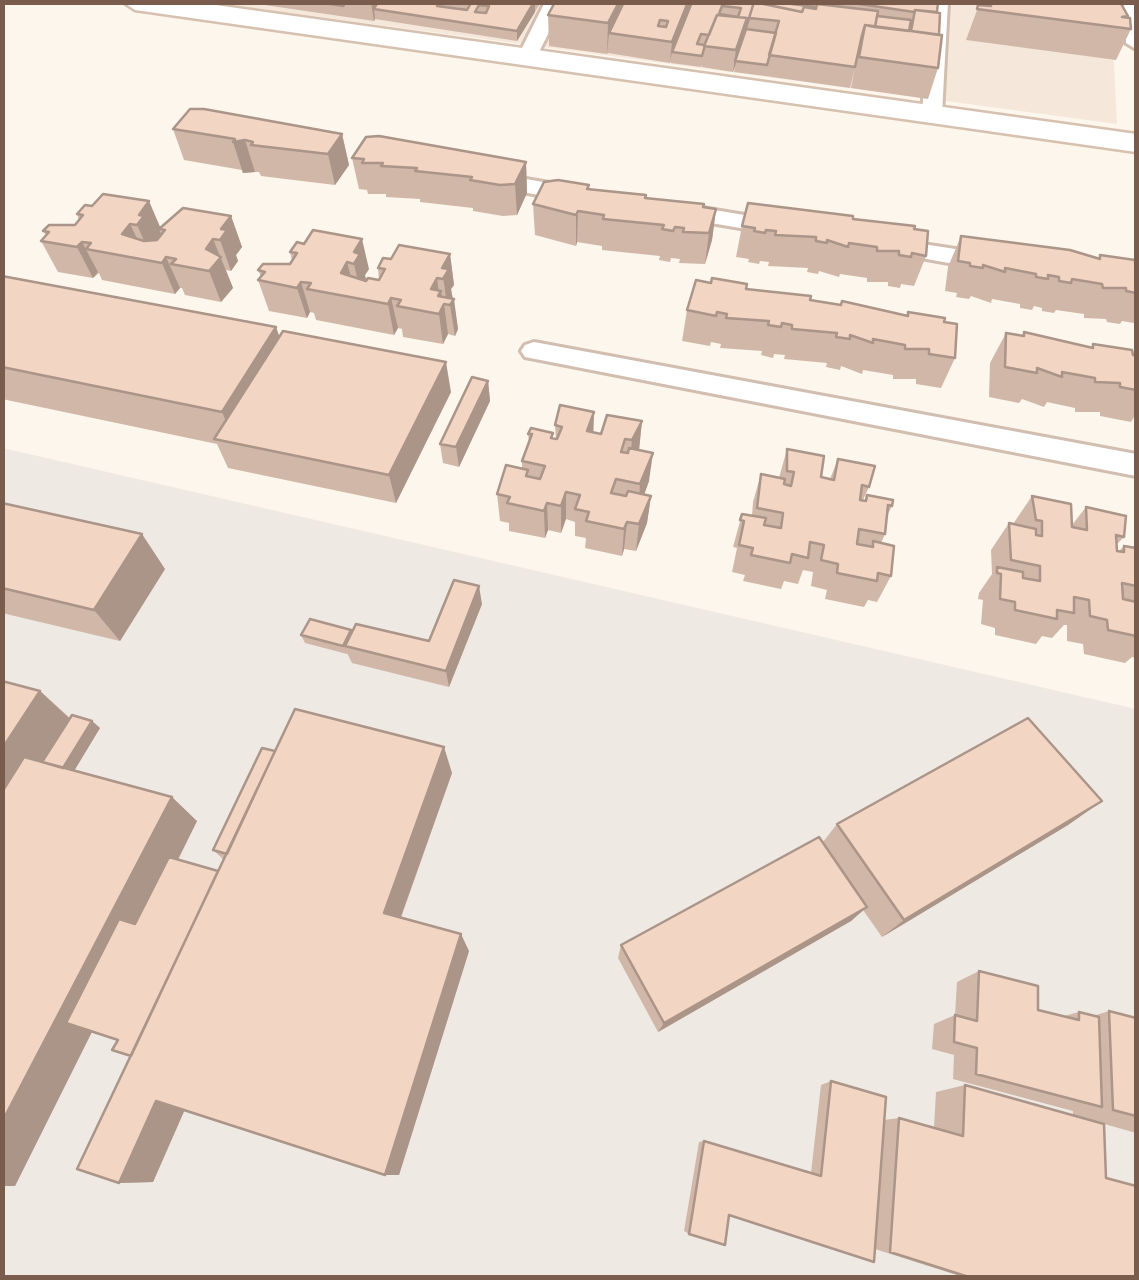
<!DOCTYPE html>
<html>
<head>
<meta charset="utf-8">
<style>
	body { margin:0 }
	#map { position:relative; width:1139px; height:1280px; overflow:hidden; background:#fdf6ec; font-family:Cabin,sans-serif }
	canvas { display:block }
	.frame { position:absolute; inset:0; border:5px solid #7a5c4d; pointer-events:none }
</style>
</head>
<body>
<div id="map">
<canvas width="1139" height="1280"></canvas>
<div class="frame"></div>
</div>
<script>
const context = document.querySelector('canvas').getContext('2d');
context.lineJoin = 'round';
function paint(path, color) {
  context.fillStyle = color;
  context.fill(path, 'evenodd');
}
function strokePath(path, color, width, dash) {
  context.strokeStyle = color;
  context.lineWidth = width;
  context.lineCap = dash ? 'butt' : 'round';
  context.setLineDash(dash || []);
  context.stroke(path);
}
const residential = new Path2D(`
	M216,3H1111L1117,124Z`);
const industrial = new Path2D(`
	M3,448L1136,709V1277L3,1278Z`);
const street = new Path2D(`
	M545,2H564L534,62H520L517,58Z
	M930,2H948L942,114L932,120L922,114Z
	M1124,2H1136V49L1126,43Z
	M485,172L584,189L595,196L584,203L477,184L474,179Z
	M672,203L787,222L799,229L787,236L664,215L660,210L664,205Z
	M884,238L994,255L1006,263L994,271L876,250L872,245L876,240Z
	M534,342L1136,454V476L525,357L521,351L525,345Z`);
const secondary = new Path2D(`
	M123,2H194L1136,134V152L135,10Z`);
const wall = new Path2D(`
	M244,2H541L517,41L375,19L374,21Z
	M555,2H846L845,7L846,2H938V68L928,99L851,88L855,68L850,88L765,76L766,71L765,76L734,72L735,67L733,72L702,67V65L701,67L671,63V61L670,63L608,53L607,54L549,46L548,15Z
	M980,2H1124L1122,7L1128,16L1127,18L1131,29L1116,60L966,40Z
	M173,129L342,134L349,165L335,185L261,176L259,172H255L243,173L242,170L184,160Z
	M352,158L526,162L527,193L517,215L503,216L473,211V208L420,202V199L386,197V194H368L367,190L359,189Z
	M589,185V189L716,209L712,240L705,264L679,263L680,259L671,258L670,262L659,260L660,256L602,250V246L577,242L576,246L535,235L533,204Z
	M77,214L161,227L231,216L242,247L236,255L238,261L231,271L226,270L233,288L221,302L185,295L182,288H180L175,294L102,280L99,273L93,278L58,272L41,241L46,235L43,231L75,225L79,220Z
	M853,219L914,229L926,256L914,286L901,284L900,288L888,286V282H867V278L840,274L839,277L819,271L818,274L807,272L808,268L768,266L769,262L760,261L759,264L748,262L749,259L736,257L742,226Z
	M961,236L1098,258L1100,255L1136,261V318L1134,323L1122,321L1120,324L1107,322L1106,319L1084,318V314L1056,310L1054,313L1042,311V308L1034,306L1032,310L1020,308V304L992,299L991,303L971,296L969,299L956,297L957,293L945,291L948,267Z
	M297,242L369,269L365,275L366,280H379L378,268L391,259L450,254L454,285L451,289L458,329L455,336L448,334L443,344L403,337L402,329L398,328L394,335L316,320L314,313L310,312L307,318L269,311L258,280L261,277L258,270L290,264L292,260L290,252Z
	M2,276L276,327L279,337L451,392L396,503L228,468L217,444L2,399Z
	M746,289L907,316L908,312L944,322L955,358L941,388L916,384V379H893V375L863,370L862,374L841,366L840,370L826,367L827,363L784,359L785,355L774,354L773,358L761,355L762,351L720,348L721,344L711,342L710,346L682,341L687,310Z
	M1024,332L1091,347L1093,344L1136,355V414L1131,422L1100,416V412H1075V408L1047,402L1044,407L1022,399L1019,403L989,397L990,363L1006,333L1022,336Z
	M488,381L490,401L459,467L443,463L440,444Z
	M594,412L593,432L601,434L642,421L639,450L649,481L644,494L651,496L647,523L636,551L624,549L622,556L585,548L586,538L575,536V522L566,519L561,533L548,530L545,538L509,531V523L500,521L497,494L522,469V461L529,442L528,434L553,433V438L556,439L555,425Z
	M787,449L821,477L830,479L838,459L869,487L863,500H865L867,495L892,506L887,516L885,534L881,543L891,576L877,602L868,600L864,607L825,599L827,590L811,586L813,572L803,570L798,584L784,581L781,589L743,581L745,575L732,572L737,548L733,547L742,514L752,516L753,502L761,474L779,478Z
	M1032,496L1072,525L1086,507L1124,537L1116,545L1117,551H1119L1124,546L1136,548V658L1132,657L1125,663L1084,654L1083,644L1067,641V625H1064L1052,638L1042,636L1036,644L995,635V628L981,624L983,600L978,599L979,593L992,574L991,550L1009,523L1013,524Z
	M2,503L165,569L120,641L2,613Z
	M482,604L449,687L352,663L347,653V654L305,643L301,635L352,631L429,641Z
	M40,691L70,718L92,721L100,728L74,771L197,821L178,860L218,871L224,860L213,850L275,751L452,773L401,918L469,951L399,1175H385L184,1111L153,1182L119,1183L131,1056L118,1040L92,1032L15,1186Z
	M1102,801L1068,825L882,937L863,910L851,921L658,1032L618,958L621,945L823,842L837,824Z
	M979,971L1038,1010L1064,1016L1079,1012L1093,1016L1109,1011L1136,1018V1133L1073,1115V1111L953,1079L954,1055L932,1049L934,1024L955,1015L957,982Z
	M831,1081L884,1120L899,1118L934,1128L936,1092L965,1085L1106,1178L1136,1278H966L875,1249L729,1216L689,1234L684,1231L699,1142L704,1141L811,1173L821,1085Z`);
const shadedWall = new Path2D(`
	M371,2H385L374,9L375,19L374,21Z
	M535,2V12L517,41V31Z
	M619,2H623L622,23L609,33L607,54L608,23Z
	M688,2H694L672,52L670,63L672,42Z
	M747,18L744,39L733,72L736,50Z
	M342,134L349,165L335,185L328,154Z
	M245,140L255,172L243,173L233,142Z
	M526,162L527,193L517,215L515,184Z
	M149,201L161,229H159L161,234L151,256L137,225L139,215Z
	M716,209L712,240L705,264L709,233Z
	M578,211L577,242L576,246V215Z
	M231,216L242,247L236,255L238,261L231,271L220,240L221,229Z
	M130,224L145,255L122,234Z
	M213,239L233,288L221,302L209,271L206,249Z
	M362,239L369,269L365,275L367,284L361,295L354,264V252Z
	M82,242L98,272L93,278L77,247Z
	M450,254L454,285L451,289L453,300L447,305L442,268Z
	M166,257L180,288L175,294L162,263Z
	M347,262L355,293L341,273Z
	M437,278L439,294L441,291L443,305L444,304L448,334L443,344L439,314L431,289Z
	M301,282L310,312L307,318L297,288Z
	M391,298L398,328L394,335L388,304Z
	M454,299L458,329L455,336L450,305Z
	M276,327L290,366L236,444L222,412Z
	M446,362L451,392L396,503L389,475Z
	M488,381L490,401L459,467L456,447Z
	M594,412L593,441L587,431Z
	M642,421L639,450L629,469L632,440Z
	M653,453L649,481L638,512L640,484Z
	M566,492V519L561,533V506Z
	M651,496L647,523L636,551L639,524Z
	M547,503L548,530L545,538L544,511Z
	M627,522L624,549L622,556L624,529Z
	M142,534L165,569L120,641L94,610Z
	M479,586L482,604L449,687L446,671Z
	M40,691L71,720L2,832V749Z
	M92,721L100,728L71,776L62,769Z
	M444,747L452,773L396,930L384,913Z
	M172,797L197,821L15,1186H2V1122Z
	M1102,801L1068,825L882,937L904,920Z
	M867,907L851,921L658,1032L664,1023Z
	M461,934L469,951L399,1175H385Z
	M156,1101L186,1107L153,1182L119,1183Z`);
const building = new Path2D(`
	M317,2H343L344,5L343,6Z
	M378,2H434L439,3L437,6L467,10L471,3L457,2H534L517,31L374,9ZM479,5L489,6L486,13L475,12Z
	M555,2H619L608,23L548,15Z
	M624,2H688L672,42L609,33ZM660,20L668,21L666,27L658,26Z
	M692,2H754L746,28L747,18L717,15L709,35L701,34L697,44L705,45L702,56L672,52ZM722,6L741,8L738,17L719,14Z
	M754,2L802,12L804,7L816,9L817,4L878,11L875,27L865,25L862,35L855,67L769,55L779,21L749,18Z
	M754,2H776L816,7V9L804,7L802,12Z
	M846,2H938L937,12L915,10L914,12Z
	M991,2H1120L1128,16L1122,17L1130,18L1131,29L977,9L978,5L991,6Z
	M915,10L940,13L939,35L911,31Z
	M717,15L747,18L736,50L704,46Z
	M877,16L911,20L909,31L875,27Z
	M865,25L942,35L938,68L859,57Z
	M746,29L776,33L767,65L735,61Z
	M190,109H204L342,134L328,154L251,145L253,142L245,140L233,142L235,139L173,129Z
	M379,136L526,162L515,184L500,185L470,180L472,177L415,171L417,168L381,166L383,163H362L364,159L352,158L366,137Z
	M558,180L589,185L587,189L646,195L645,198L704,204L703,207L716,209L709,233L683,232L684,228L675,227L673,231L662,229L664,225L603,219L604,215L578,211L576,215L533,204L544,182Z
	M103,194L149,201L139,215L144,216L137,225L130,224L122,234L144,241L157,240L165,230L159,229L183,208L231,216L221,229L227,230L220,240L213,239L206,249L221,257L209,271L171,264L176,259L166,257L162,263L86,249L91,243L82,242L77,247L41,241L49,232L43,231L49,225H75L83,215L77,214L85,205L92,206Z
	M748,203L853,216V219L915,226L914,229L928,231L926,256L912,253L911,257L899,255V251H877V247L849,243L848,247L827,240V243L816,241V237L775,235L776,231L766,230L765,233L754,231L755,228L742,226Z
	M313,230L362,239L354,252L360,254L354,264L347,262L341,273L366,281L368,278L379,280L385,269L378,268L383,258L391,259L399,245L450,254L442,268L449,269L443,279L437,278L431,289L441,291L438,296L454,299L450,305L444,304L439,314L397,306L401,300L391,298L388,304L307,289L311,283L301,282L297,288L258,280L265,272L258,270L263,264H290L297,253L290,252L297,242L304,244Z
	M961,236L1070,250L1100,259V255L1135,260L1136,293L1126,291V288H1103L1102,284L1072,279L1071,283L1059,281V277L1048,275V279L1036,277V274L1005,268V272L983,265V268L970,266V263L958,261Z
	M2,276L276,327L222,412L2,367Z
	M712,278L747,284L746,289L811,296L810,300L841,305L842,301L908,316V312L945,318L944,322L957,324L955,358L929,354V349H905V345L873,339V343L850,335V339L836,337L837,333L792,329V325L782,323L781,327L768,325L769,321L726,318L727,314L717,312L716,316L687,310L696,280L711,283Z
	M283,331L446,362L389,475L214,439Z
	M1024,332L1093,348V344L1132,350L1133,355H1136V390L1120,387V383L1095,382V378L1062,372V377L1037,368V373L1005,367L1006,333L1024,336Z
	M472,377L488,381L456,447L440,444Z
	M560,405L594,412L587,431L601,434L607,415L642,421L632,440L625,439L621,452L628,453L629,448L653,453L640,484L616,479L611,493L626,496L628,491L651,496L639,524L627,522L624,529L586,521L589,512L575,509L580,495L566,492L561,506L547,503L544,511L507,503L510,497L497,494L506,465L528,470L526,476L540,479L545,466L522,461L532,434H528L531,428L553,433L551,438L557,439L562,427L555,425Z
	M787,449L824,456L821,477L834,480L838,459L875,466L869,487L862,485L860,500L866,501L867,495L893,500L892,506L888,505L885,534L859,529L857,544L873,547V541L894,546L891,576L878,573L877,581L837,573L838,564L821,560L824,545L810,542L808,558L792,554L790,563L751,555L753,548L739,545L744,521L740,520L742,514L766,518L764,525L781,528L783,513L757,508L761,474L785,479L784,484L791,486L794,472L787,471Z
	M1032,496L1071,504L1072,527L1087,530L1086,507L1126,516L1124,537L1116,535L1117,551L1124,552V546L1136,548V586L1122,583L1123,599L1136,602V636L1108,630L1107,620L1090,616L1089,600L1074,597V613L1057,610V619L1015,610V602L1000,599L1001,574L997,573V567L1023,572V578L1040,581V566L1011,560L1009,523L1036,529V535L1042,536V521L1036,520Z
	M2,503L142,534L94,610L2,588Z
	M454,580L479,586L446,671L345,646L356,624L429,641Z
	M310,619L351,630L343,646L301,635Z
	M2,681L40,691L2,749Z
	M295,709L444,747L384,913L461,934L385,1175L156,1101L119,1183L77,1169Z
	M72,715L92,721L63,768L42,762Z
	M1028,718L1102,801L904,920L837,824Z
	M262,748L275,751L227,854L213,850Z
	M24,757L172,797L2,1122V792Z
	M819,837L867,907L664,1023L621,945Z
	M169,857L218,871L131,1056L112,1050L118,1040L66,1023L119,919L135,924Z
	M979,971L1038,986V1010L1079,1020V1012L1099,1017L1102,1107L976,1074L977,1048L954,1042L955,1015L977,1021Z
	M1109,1011L1136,1018V1116L1113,1110Z
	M831,1081L886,1097L874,1262L729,1215L725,1245L689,1234L704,1141L821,1176Z
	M965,1085L1104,1124L1106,1178L1136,1186V1278H972L890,1252L899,1118L963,1136Z`);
paint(residential, '#f5e8da');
paint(industrial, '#efe9e4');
strokePath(street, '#d1beb0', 6);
strokePath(secondary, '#d6c0b0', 5);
paint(street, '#fff');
paint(secondary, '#fff');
paint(wall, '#d1b7a8');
paint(shadedWall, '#aa9588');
paint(building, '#f3d5c3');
strokePath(building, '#aa9588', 2.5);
</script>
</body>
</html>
